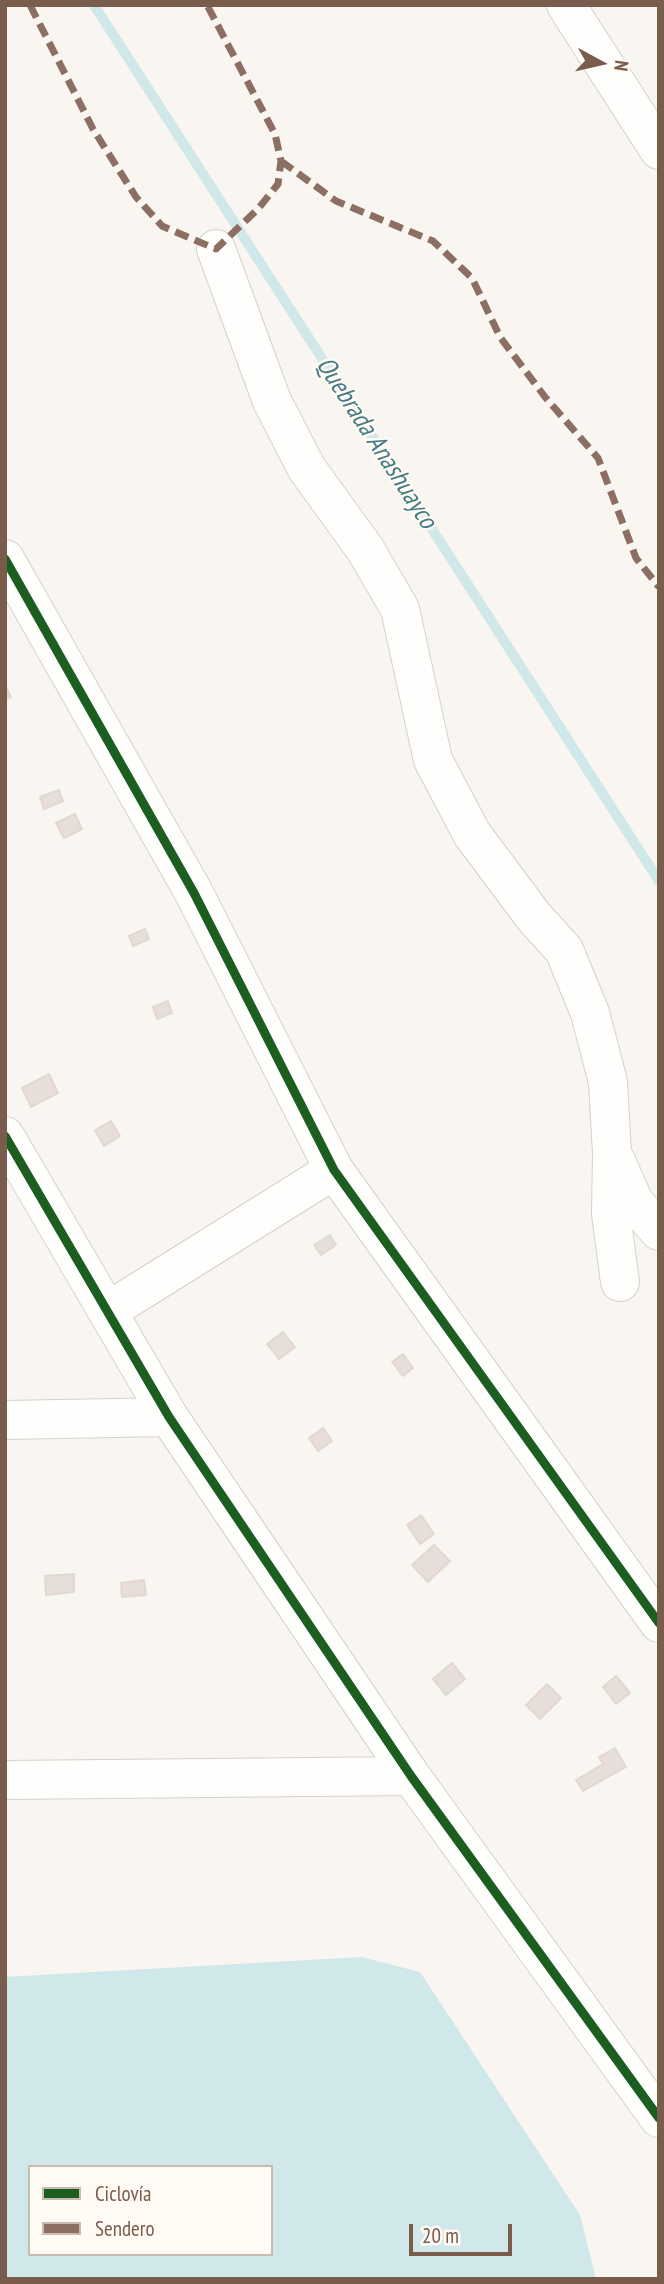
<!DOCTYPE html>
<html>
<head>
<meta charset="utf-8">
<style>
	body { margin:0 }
	#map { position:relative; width:664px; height:2284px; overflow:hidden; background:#f9f5f0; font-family:"PT Sans Narrow",sans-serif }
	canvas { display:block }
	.frame { position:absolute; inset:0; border:7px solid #7a5c4d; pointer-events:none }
	.legend { position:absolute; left:28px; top:2165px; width:245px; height:91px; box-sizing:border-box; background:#fffaf3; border:2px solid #cabbb1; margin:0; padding:9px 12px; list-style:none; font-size:21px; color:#7a5c4d }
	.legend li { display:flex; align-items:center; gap:14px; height:35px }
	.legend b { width:35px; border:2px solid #cabbb1 }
	.north { position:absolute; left:566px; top:28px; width:70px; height:70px; -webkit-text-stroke:5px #fffaf3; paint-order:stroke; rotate:98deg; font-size:19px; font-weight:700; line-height:28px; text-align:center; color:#7a5c4d }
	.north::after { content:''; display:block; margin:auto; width:24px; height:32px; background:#7a5c4d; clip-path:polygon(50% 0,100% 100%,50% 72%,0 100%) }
	.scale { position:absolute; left:409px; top:2224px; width:103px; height:32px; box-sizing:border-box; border:4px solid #7a5c4d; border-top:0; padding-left:9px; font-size:21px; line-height:24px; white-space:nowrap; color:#7a5c4d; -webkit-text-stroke:5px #fffaf3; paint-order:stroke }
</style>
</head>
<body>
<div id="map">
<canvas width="664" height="2284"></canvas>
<div class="frame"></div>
<ul class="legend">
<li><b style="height:9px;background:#1b5e20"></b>Ciclovía</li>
<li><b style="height:9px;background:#8d6e63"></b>Sendero</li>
</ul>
<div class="north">N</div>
<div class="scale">20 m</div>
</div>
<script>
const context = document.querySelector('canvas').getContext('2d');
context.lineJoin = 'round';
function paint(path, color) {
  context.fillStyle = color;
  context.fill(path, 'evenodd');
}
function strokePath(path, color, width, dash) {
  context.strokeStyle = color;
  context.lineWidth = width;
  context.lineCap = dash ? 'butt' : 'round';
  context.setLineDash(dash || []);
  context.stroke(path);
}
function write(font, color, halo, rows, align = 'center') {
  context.font = font + ' "PT Sans Narrow",sans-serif';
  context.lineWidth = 5;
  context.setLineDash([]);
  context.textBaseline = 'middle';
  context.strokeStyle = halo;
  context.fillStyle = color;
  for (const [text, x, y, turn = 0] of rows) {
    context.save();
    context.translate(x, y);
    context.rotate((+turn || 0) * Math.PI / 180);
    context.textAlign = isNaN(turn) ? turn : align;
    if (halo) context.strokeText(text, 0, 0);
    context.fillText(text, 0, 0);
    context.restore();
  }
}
const water = new Path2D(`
	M362,1957L420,1972L580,2215L596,2279H5V1977ZM30,2167H271V2254H30Z`);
const stream = new Path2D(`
	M94,5L659,881`);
const building = new Path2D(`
	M5,685L11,697L5,700Z
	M59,790L63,801L44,809L40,797Z
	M75,814L82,829L64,838L56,823Z
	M145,929L149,939L133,946L129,936Z
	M168,1001L172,1013L157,1019L153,1007Z
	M49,1074L58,1093L31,1107L22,1088Z
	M111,1121L120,1136L104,1146L95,1130Z
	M330,1235L336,1245L321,1255L314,1245Z
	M283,1332L295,1347L279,1359L267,1344Z
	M403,1354L413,1368L403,1376L392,1362Z
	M323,1428L332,1441L318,1451L309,1438Z
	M421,1515L434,1534L420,1544L407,1525Z
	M434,1545L450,1561L428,1582L412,1565Z
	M74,1574V1592L46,1595L45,1576Z
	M144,1580L146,1595L122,1597L121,1583Z
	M452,1663L465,1679L446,1695L433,1679Z
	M616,1676L630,1693L616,1704L603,1687Z
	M547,1684L561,1698L540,1719L526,1705Z
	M615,1748L626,1767L583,1791L576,1780L603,1764L599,1757Z`);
const street = new Path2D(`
	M566,5L659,150
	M216,249L272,401L307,469L365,549L400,609L433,760L472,834L534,917L564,950L590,1013L608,1082L612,1153L611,1214L620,1282
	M5,559L194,893L334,1170L659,1623
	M5,1136L169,1417L411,1776L659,2118
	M616,1161L634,1202L659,1231
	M108,1311L334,1170
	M5,1420L169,1417
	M5,1780L411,1776`);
const quiet = new Path2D(`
	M30,5L93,129L136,197L162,226L216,249L258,209L278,184L281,161L275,134L207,5
	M281,161L336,201L433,241L472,278L500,337L545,397L598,458L636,558L659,587`);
const cycleway = new Path2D(`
	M5,559L194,893L334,1170L659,1623
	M5,1136L169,1417L411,1776L659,2118`);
const waterNames = [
	["Quebrada Anashuayco",376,443,57]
];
paint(water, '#d0e8ea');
strokePath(stream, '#d0e8ea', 10);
paint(building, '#e6ded7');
strokePath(building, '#e2d8d2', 2);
strokePath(street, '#d7d1cb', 40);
strokePath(street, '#fefefd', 38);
strokePath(quiet, '#8d6e63', 7, [14, 7]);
strokePath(cycleway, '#1b5e20', 9);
write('italic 26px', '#437c86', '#fffaf3', waterNames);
</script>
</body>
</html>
